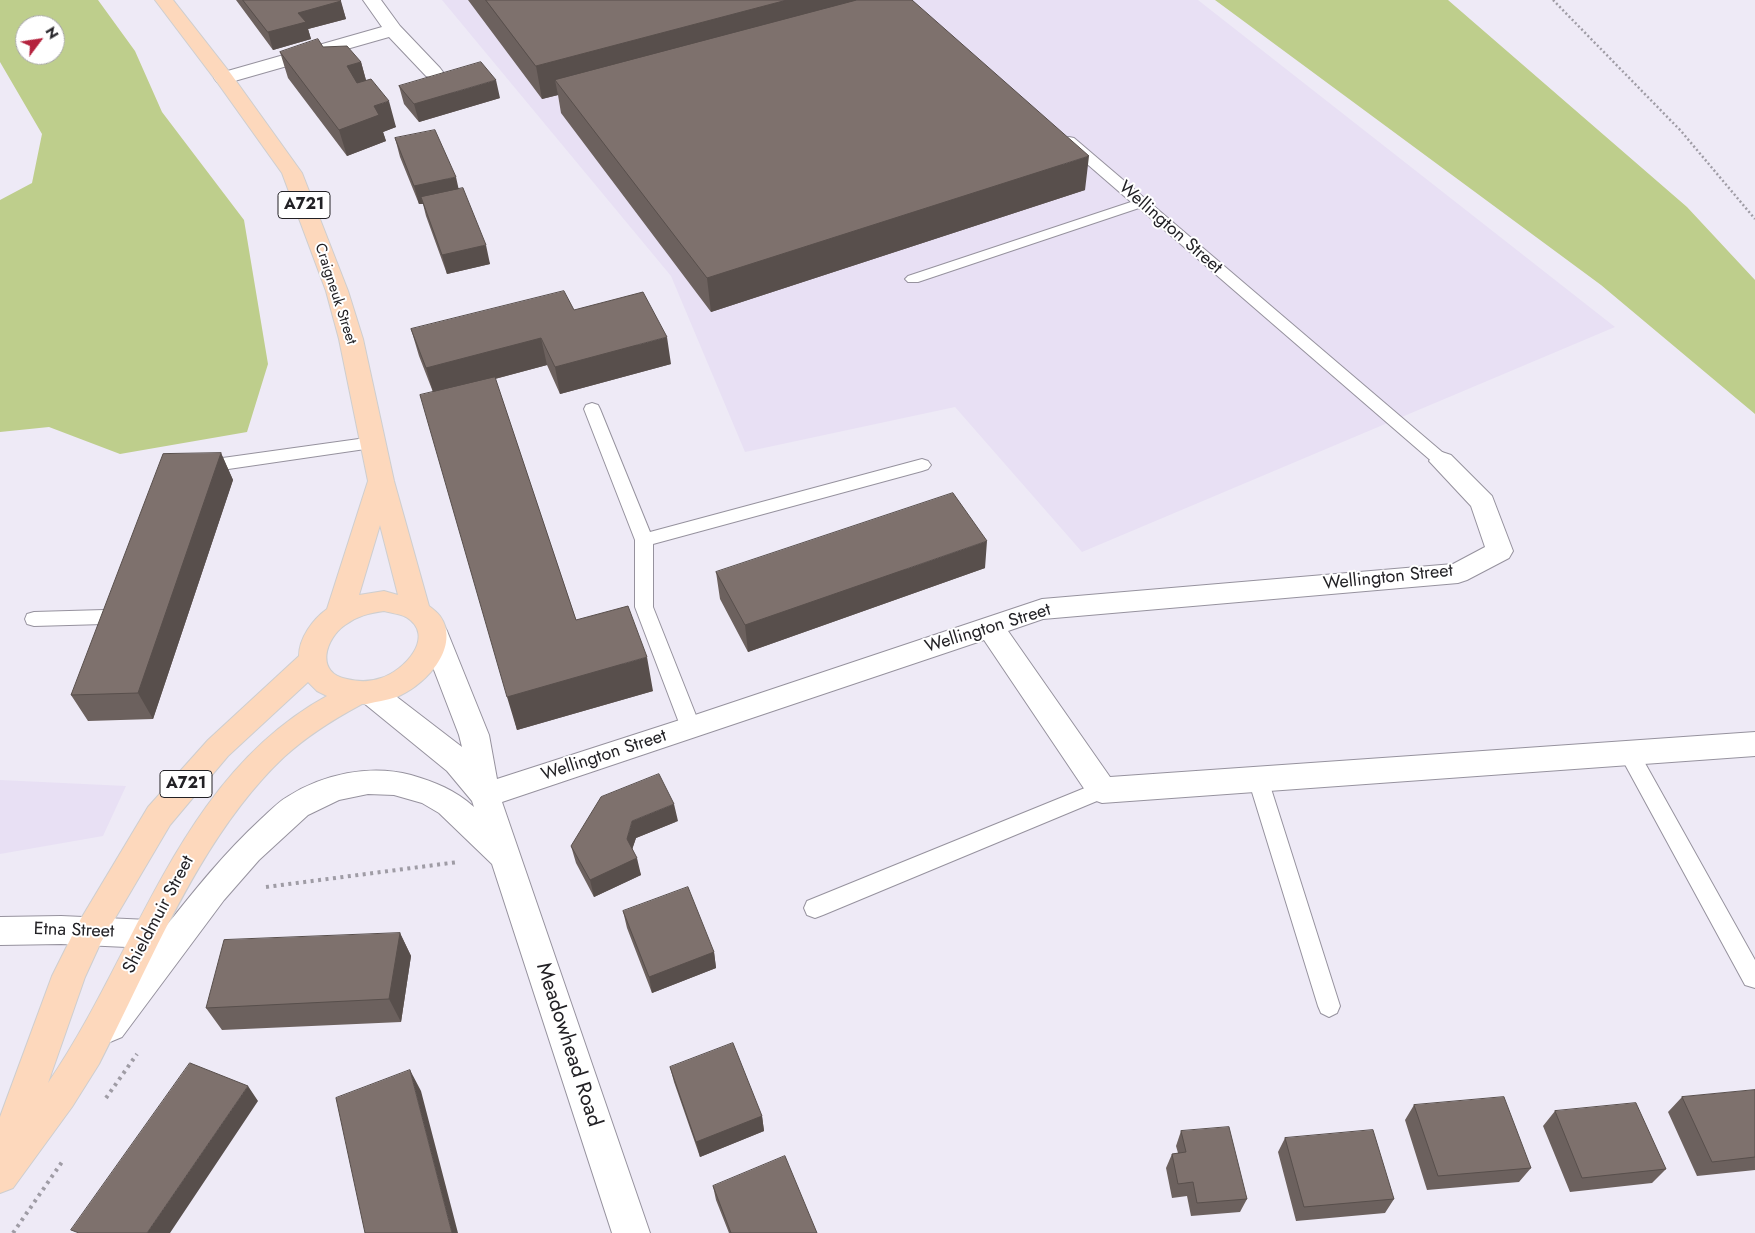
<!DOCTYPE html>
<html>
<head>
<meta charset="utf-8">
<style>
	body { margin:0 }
	#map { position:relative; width:1755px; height:1233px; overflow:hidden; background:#eeeaf6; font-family:Jost,sans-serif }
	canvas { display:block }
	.north { position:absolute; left:15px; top:15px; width:50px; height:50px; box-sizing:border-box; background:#fff; border:1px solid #a7a6a8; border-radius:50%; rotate:59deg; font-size:14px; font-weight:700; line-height:20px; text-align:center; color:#222125 }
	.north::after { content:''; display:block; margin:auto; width:18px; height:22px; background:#b5233e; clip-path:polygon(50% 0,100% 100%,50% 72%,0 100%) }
</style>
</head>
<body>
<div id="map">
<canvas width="1755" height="1233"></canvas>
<div class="north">N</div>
</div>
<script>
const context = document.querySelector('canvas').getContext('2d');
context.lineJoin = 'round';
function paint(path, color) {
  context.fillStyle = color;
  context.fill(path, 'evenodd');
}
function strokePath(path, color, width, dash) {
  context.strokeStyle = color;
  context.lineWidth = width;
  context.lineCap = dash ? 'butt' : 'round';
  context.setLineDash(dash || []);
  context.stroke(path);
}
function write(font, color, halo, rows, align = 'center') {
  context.font = font + ' Jost,sans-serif';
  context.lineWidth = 4;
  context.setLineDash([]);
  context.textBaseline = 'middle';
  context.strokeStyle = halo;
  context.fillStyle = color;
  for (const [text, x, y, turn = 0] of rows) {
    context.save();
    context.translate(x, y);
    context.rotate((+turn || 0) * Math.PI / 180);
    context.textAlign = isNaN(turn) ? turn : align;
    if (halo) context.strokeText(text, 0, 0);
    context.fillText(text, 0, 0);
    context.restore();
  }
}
const built = new Path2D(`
	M442,0H1198L1615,327L1082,552L955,407L745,452L671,276Z
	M0,780L126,786L103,836L0,854Z`);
const green = new Path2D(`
	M0,0H98L135,51L162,112L244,220L268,364L247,432L120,454L49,427L0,432V200L32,183L42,134L0,62ZM25,25H55V55H25Z
	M1215,0H1448L1687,207L1755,280V414L1601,285Z`);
const pathFar1 = new Path2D(`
	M1553,0L1681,131L1755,219`);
const path = new Path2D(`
	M266,887L458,862
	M106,1098L137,1054
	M13,1233L64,1159`);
const service = new Path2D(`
	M1069,137L1074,138L1448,457L1451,461L1448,465L1442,467L1436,465L1139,208L918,282H908L905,279L908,276L1131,202L1064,144L1062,141L1064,138Z
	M592,403L598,405L600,409L650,532L922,459L928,461L931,465L928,469L922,471L653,544V607L701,728L698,734L691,736L684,734L681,728L635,607V540L584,409L586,405Z
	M373,437L379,439L381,443L379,447L201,473L195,471L192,467L195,463L201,461Z
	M104,610L111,612L113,617L111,622L104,624L34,626L27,624L25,619L27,614L34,612Z
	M1629,745L1636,747L1755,960V988L1745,985L1622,759L1619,753L1622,747Z
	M1258,771L1265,773L1268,779L1340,1006L1337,1013L1329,1017L1321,1013L1318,1006L1248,779L1251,773Z
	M1102,781L1109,784L1112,790L1109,796L823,915L815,918L807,915L804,908L807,901Z`);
const minor = new Path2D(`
	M363,0H381L400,26L440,68L443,72L440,76L433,78L426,76L389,37L224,84L217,82L214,78L217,74L382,27Z
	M1442,452L1451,455L1492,496L1513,551L1509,558L1467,580L1458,583L1043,619L1008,631L1110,777L1755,732V756L1102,803L1091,799L984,640L502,802L650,1233H612L492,864L439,813L422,803L394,795L368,794L339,800L308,815L259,860L224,900L122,1037L110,1042L98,1037L93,1026L98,1015L149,948L61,944L0,945V917L61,916L149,920L160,924L163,930C194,891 224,853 261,819C269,812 278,802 287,797C323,774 370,764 411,775C435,782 455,790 474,807L472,801L447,771L360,700L356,692L360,684L370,681L380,684L462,747L459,735L419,631L423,624L433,620L443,624L447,631L489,735L497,779L689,717L1042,599L1453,564L1485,547L1471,506L1429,461L1433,455Z`);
const primary = new Path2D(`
	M155,0H173L231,74L302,173L348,291L363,339L394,481L429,606C433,609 437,612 440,616C461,646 427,683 401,695C391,700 378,701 367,704H362C334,719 308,735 284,757C200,836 151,963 99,1064L72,1107L13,1188L0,1193V1117L52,976L79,922L148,807L208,740L299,656C299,638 313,619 327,609L368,481L339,339L326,291L282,173L217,82ZM380,525L398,595L384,591L359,595ZM384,611C391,613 400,614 406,617C437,636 404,671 381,678C370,682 359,682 347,679C315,673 325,639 345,625C357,616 369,613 384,611ZM308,682L317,691L327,696C179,777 138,952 48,1083L85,977L101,942L170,825L228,756Z`);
const wall = new Path2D(`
	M236,0H340L346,19L308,29L311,39L273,50Z
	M468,0H912L1085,190L711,312L561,113L558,95L542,99Z
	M323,47L361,62L366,80L396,127L383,132L386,141L347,156L288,78L280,52Z
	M399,86L500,98L419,122L404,104Z
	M395,138L459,189L490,264L447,274L426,216L423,204H419L400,157Z
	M574,310L671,364L560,394L547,365L495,379L576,620L653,691L517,730L433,392L419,356L411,329Z
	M221,453L233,480L153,719L88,721L71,695Z
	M985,568L748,652L720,599L716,572Z
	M678,821L636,838L632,849L641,875L594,897L576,863L571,846Z
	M623,911L714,952L716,968L652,993L627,928Z
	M400,933L411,956L401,1022L222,1030L206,1008Z
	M670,1067L762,1116L764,1131L700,1157L674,1082Z
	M1755,1090V1170L1697,1176L1668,1112L1682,1097Z
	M1414,1105L1531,1168L1519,1182L1427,1190L1405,1120Z
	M1555,1111L1666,1169L1652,1183L1570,1192L1543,1126Z
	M1181,1131L1247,1199L1240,1212L1191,1216L1187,1196L1172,1198L1166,1168L1172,1154L1178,1153L1176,1146Z
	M1285,1138L1394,1199L1385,1213L1296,1221L1278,1152Z
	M713,1186L817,1233H729L716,1200Z`);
const shadedWall = new Path2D(`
	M787,0H886L555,80L558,95L542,99L536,66Z
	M341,1L346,19L308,29L311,39L273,50L268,32L298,13Z
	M361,62L368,88L354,92L347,66Z
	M496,80L500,98L419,122L414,104Z
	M389,101L396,127L383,132L386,141L347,156L339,130L374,106Z
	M1089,156L1085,190L711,312L707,278Z
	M456,177L460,195L421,197L423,204H419L414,186Z
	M486,245L490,264L447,274L442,255Z
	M667,337L671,364L560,394L555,367Z
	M541,338L547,365L434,395L426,368Z
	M221,453L233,480L153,719L138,693Z
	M987,541L985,568L748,652L745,625Z
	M647,657L653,691L517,730L507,697Z
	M674,804L678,821L636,838L630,856L627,839L632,821Z
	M637,858L641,875L594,897L590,880Z
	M400,933L411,956L401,1022L389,999Z
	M714,952L716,968L652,993L649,977Z
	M410,1070L421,1091L458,1233H452Z
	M248,1086L258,1101L170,1233H147Z
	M762,1116L764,1131L700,1157L696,1142Z`);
const building = new Path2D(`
	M243,0H340L341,1L298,13L306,22L268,32Z
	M486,0H787L536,66Z
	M857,0H912L1089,156L707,278L555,80Z
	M318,39L323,47L347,46L361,62L347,66L357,83L371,79L389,101L374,106L379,115L339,130L280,52Z
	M481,62L496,80L414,104L399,86Z
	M435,130L456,177L414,186L395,138Z
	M463,188L486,245L442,255L421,197Z
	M564,291L574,310L643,292L667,337L555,367L541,338L426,368L411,329Z
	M495,377L576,620L628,606L647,657L507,697L420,395Z
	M221,453L138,693L71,695L163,454Z
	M953,493L987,541L745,625L716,572Z
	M659,774L674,804L632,821L627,839L637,858L590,880L571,846L601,797Z
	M688,887L714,952L649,977L623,911Z
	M400,933L389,999L206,1008L224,940Z
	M733,1043L762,1116L696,1142L670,1067Z
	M190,1063L248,1086L147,1233H79L71,1230Z
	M410,1070L452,1233H365L336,1098Z
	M1755,1090V1157L1712,1162L1682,1097Z
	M1504,1097L1531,1168L1438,1176L1414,1105Z
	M1636,1103L1666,1169L1582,1178L1555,1111Z
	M1229,1127L1247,1199L1197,1203L1193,1182L1178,1184L1172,1154L1186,1152L1181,1131Z
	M1373,1130L1394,1199L1304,1207L1285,1138Z
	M785,1156L817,1233H731L713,1186Z`);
const farStreetnames = [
	["Craigneuk Street",335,294,72]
];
const shields = [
	[304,205,52],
	[186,784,52]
];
const shieldNames = [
	["A721",304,205],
	["A721",186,784]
];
const streetNames = [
	["Wellington Street",1170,228,41],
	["Wellington Street",1388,578,-6],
	["Wellington Street",988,629,-17],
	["Wellington Street",604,756,-18],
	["Shieldmuir Street",159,915,-62],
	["Etna Street",74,931,2]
];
const nearStreetnames = [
	["Meadowhead Road",568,1045,72]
];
paint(built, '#e8e0f4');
paint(green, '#bece8c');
strokePath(service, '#96929e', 2);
strokePath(minor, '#96929e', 2);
strokePath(primary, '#cececf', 2);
strokePath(pathFar1, '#9f9ca5', 2.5, [2, 2.5]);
strokePath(path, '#9f9ca5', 4, [3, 4.5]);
paint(service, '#fff');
paint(minor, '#fff');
paint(primary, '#fdd8bc');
paint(wall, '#6c615e');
paint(shadedWall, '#584f4c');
paint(building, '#7e716d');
strokePath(building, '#584f4c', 1);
write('15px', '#222125', '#fff', farStreetnames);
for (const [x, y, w] of shields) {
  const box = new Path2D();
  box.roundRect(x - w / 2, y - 13.5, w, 27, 4);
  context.fillStyle = '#fff';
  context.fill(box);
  strokePath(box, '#222125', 1);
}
write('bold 16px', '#222125', null, shieldNames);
write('18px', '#222125', '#fff', streetNames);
write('21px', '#222125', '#fff', nearStreetnames);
</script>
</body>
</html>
